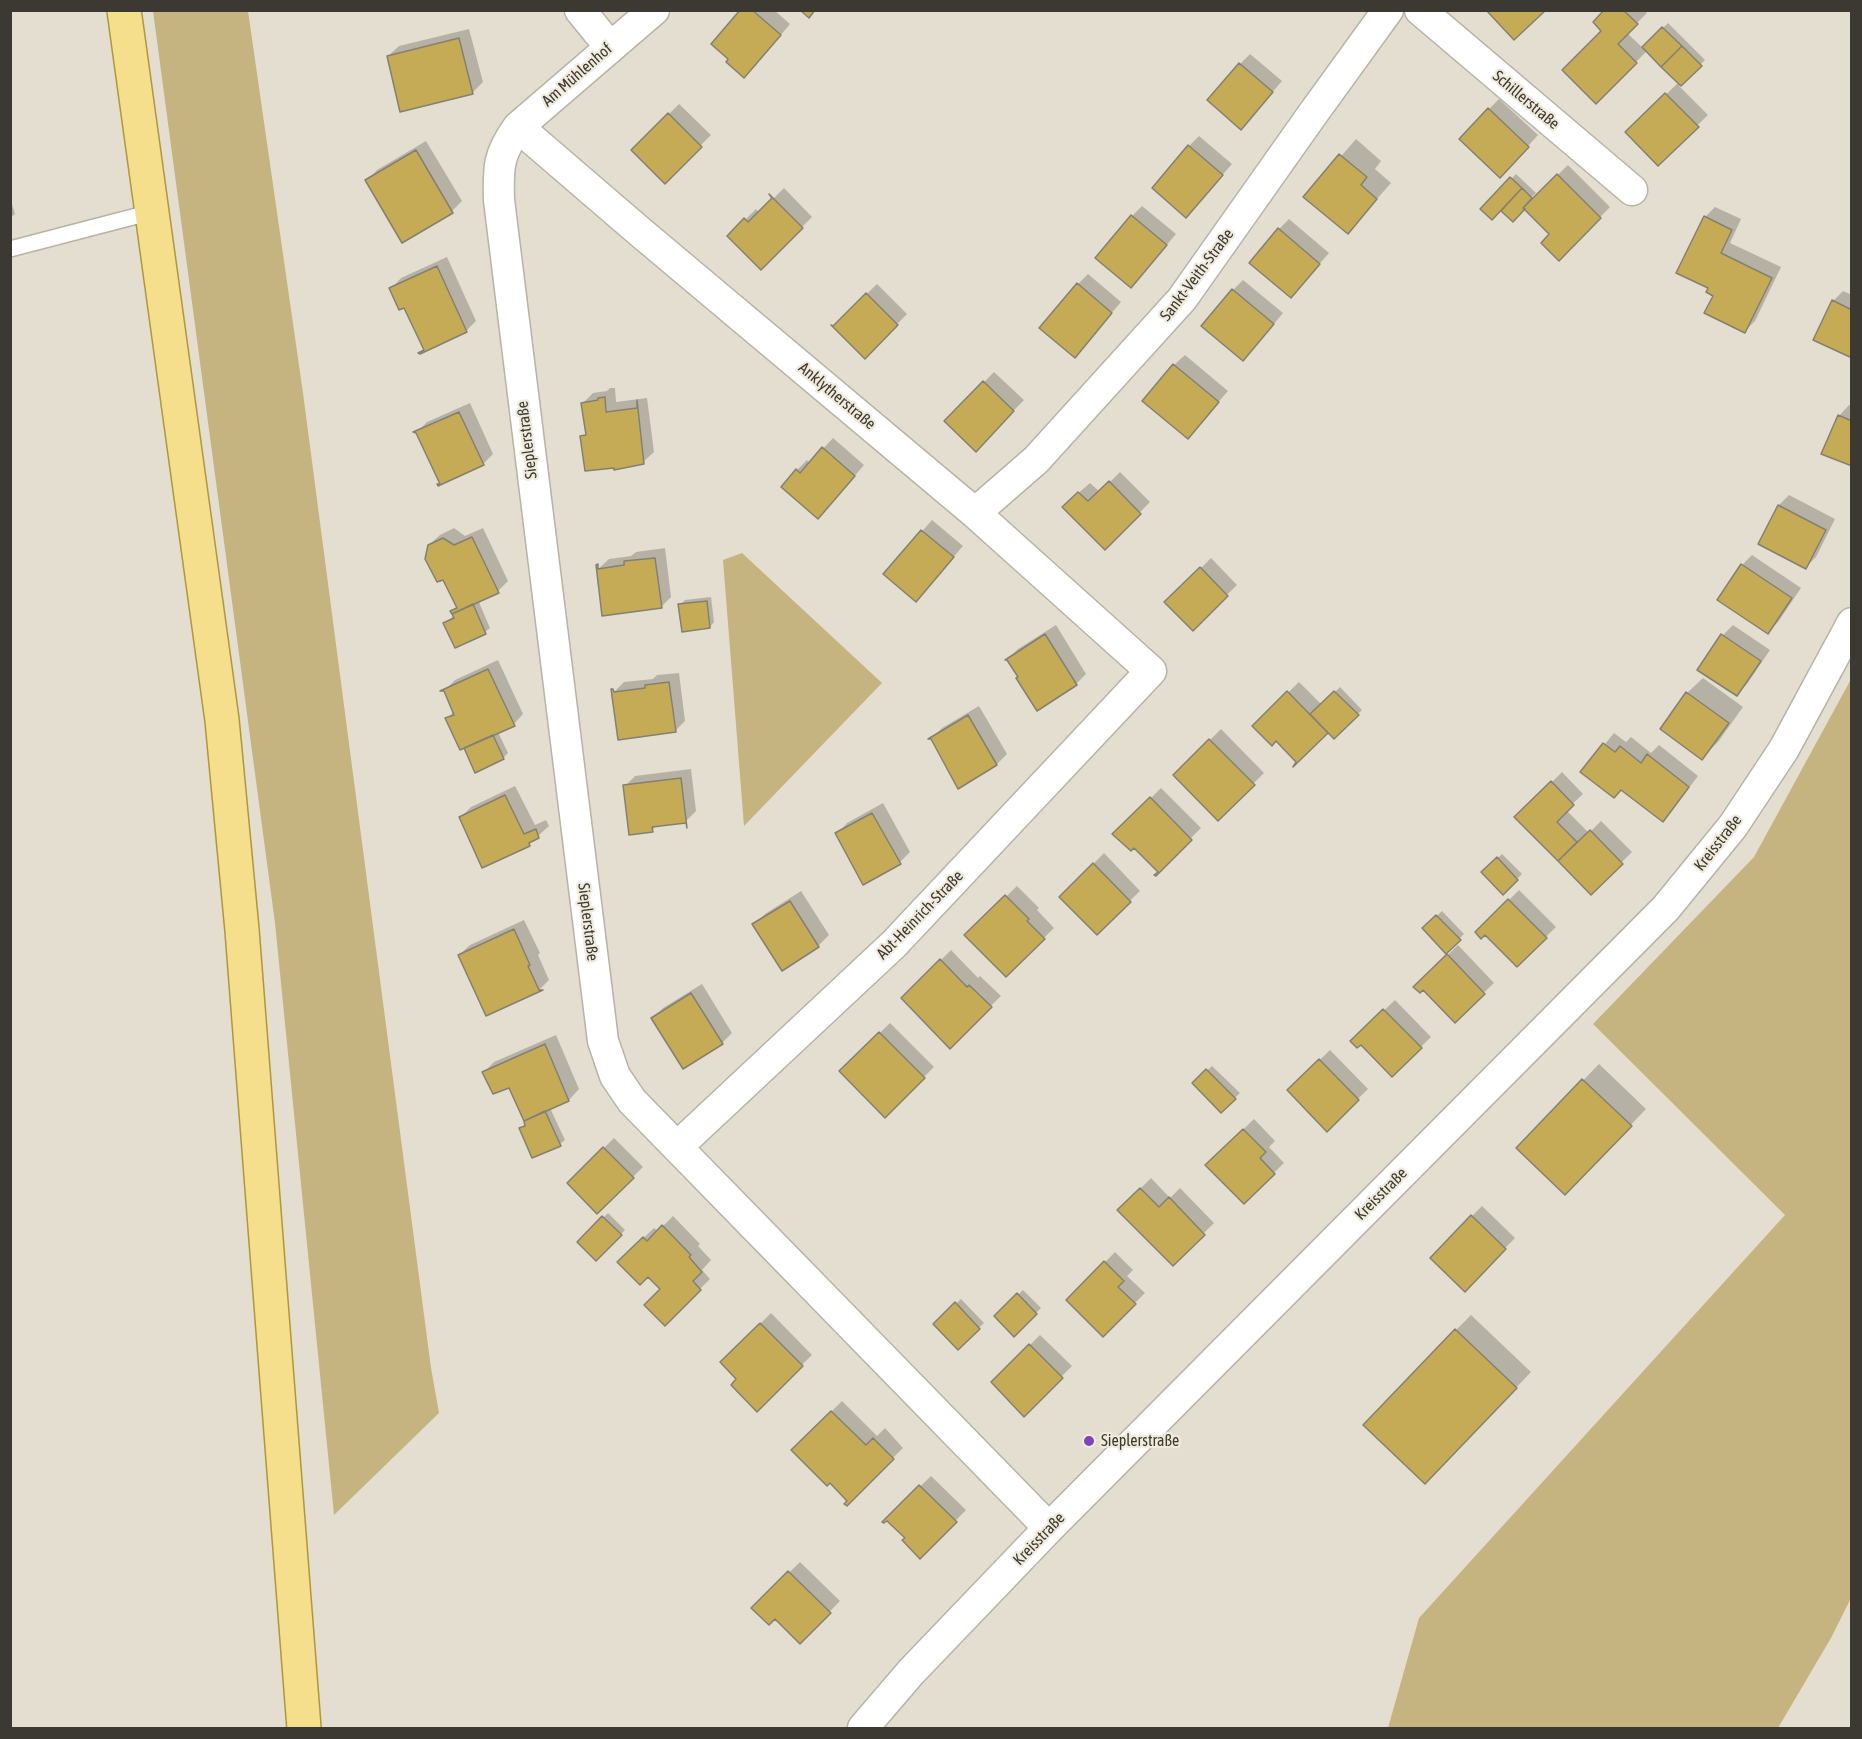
<!DOCTYPE html>
<html>
<head>
<meta charset="utf-8">
<style>
	body { margin:0 }
	#map { position:relative; width:1862px; height:1739px; overflow:hidden; background:#e3decf; font-family:"Asap Condensed",sans-serif }
	canvas { display:block }
	.frame { position:absolute; inset:0; border:12px solid #3b3932; pointer-events:none }
</style>
</head>
<body>
<div id="map">
<canvas width="1862" height="1739"></canvas>
<div class="frame"></div>
</div>
<script>
const context = document.querySelector('canvas').getContext('2d');
context.lineJoin = 'round';
function paint(path, color) {
  context.fillStyle = color;
  context.fill(path, 'evenodd');
}
function strokePath(path, color, width, dash) {
  context.strokeStyle = color;
  context.lineWidth = width;
  context.lineCap = dash ? 'butt' : 'round';
  context.setLineDash(dash || []);
  context.stroke(path);
}
function write(font, color, halo, rows, align = 'center') {
  context.font = font + ' "Asap Condensed",sans-serif';
  context.lineWidth = 4.5;
  context.setLineDash([]);
  context.textBaseline = 'middle';
  context.strokeStyle = halo;
  context.fillStyle = color;
  for (const [text, x, y, turn = 0] of rows) {
    context.save();
    context.translate(x, y);
    context.rotate((+turn || 0) * Math.PI / 180);
    context.textAlign = isNaN(turn) ? turn : align;
    if (halo) context.strokeText(text, 0, 0);
    context.fillText(text, 0, 0);
    context.restore();
  }
}
const green = new Path2D(`
	M153,11H248L303,393L431,1368L439,1413L334,1515L275,923Z
	M742,553L882,683L744,826L723,560Z
	M1850,681L1852,682L1851,1598L1831,1638L1778,1728H1388L1419,1618L1785,1215L1593,1024L1754,857Z`);
const shadow = new Path2D(`
	M742,10H774L790,24L755,66Z
	M1606,10H1644L1647,13L1627,33L1643,48L1668,23L1705,60L1679,86L1708,115L1658,164L1627,132L1679,82L1648,50L1596,102Z
	M469,29L483,82L472,93L388,56L399,46Z
	M1250,54L1282,81L1251,117L1240,64Z
	M1499,99L1538,135L1510,166L1489,109Z
	M679,104L711,135L665,181L633,150Z
	M1199,136L1232,164L1196,205L1189,146Z
	M1356,139L1381,161L1375,169L1391,183L1348,232L1306,197Z
	M426,141L462,201L452,211L402,241L367,181L377,170Z
	M1568,165L1610,207L1559,259L1552,234L1525,208L1513,220L1501,209H1482L1516,174L1536,193L1523,205L1525,207Z
	M784,188L812,217L761,268L729,236L756,209L759,213Z
	M10,198L15,214L10,218Z
	M1142,206L1176,234L1141,275L1132,216Z
	M1715,207L1741,219L1730,243L1781,267L1755,321L1745,331L1710,287L1705,217Z
	M1289,219L1329,253L1291,296L1279,229Z
	M447,257L476,321L466,331L391,289L401,278Z
	M1088,274L1121,302L1084,345L1078,284Z
	M1243,280L1283,313L1253,349L1233,290Z
	M877,284L907,314L865,357L834,326Z
	M1843,291L1852,295V357L1833,301Z
	M1185,355L1228,391L1188,437L1174,365Z
	M994,372L1024,400L976,449L946,421Z
	M610,388H615L616,402L647,398L654,452L643,462L615,466L582,437L587,432L583,403L593,393L607,391Z
	M470,403L493,454L483,464L417,432L427,422Z
	M1849,405L1852,406V465L1839,416Z
	M833,438L864,465L828,507L797,470L807,460L810,463Z
	M1120,472L1150,502L1105,548L1074,497L1090,483L1100,492Z
	M1789,495L1835,519L1816,557L1806,567L1760,543L1779,505Z
	M932,520L963,546L916,600L885,574Z
	M454,528L465,536L483,528L508,581L498,591L478,600L490,628L485,632L455,646L444,623L454,616L452,611L457,606L429,545L440,535Z
	M665,548L671,597L661,607L598,569L609,559L631,556L636,552Z
	M1752,555L1801,588L1778,622L1768,632L1742,565Z
	M1211,558L1237,585L1193,628L1167,602Z
	M711,597L714,622L710,627L680,605L685,600Z
	M1056,625L1086,674L1076,684L1008,659L1018,649Z
	M1733,625L1770,650L1747,684L1737,694L1699,670L1723,635Z
	M498,660L523,714L513,725L498,732L508,753L503,758L465,747L447,719L454,711L445,690L455,680Z
	M679,673L685,721L675,731L613,693L624,682L653,679L657,675Z
	M1703,678L1743,707L1718,742L1702,758L1687,693Z
	M1299,682L1322,705L1340,687L1362,710L1334,737L1328,731L1298,761L1276,739L1254,726Z
	M979,706L1007,754L997,764L958,787L932,738L942,728Z
	M1221,729L1264,773L1218,819L1175,775Z
	M1614,733L1626,742L1631,737L1651,753L1659,745L1698,776L1673,809L1663,820L1622,788L1582,772Z
	M691,769L696,811L686,821L658,824L652,830L625,786L635,776Z
	M1562,772L1583,794L1566,810L1589,833L1601,821L1632,852L1591,893L1517,817Z
	M515,786L535,825L546,820L549,826L529,844L461,817L471,807Z
	M1161,788L1201,828L1159,870L1134,846L1115,834Z
	M883,803L910,852L900,862L864,883L837,834L847,823Z
	M1104,853L1140,891L1097,933L1061,897Z
	M1502,854L1522,874L1503,893L1483,872Z
	M1017,886L1039,908L1037,910L1054,928L1006,975L967,935Z
	M1519,890L1556,927L1517,965L1485,933L1477,932Z
	M801,891L829,935L818,946L782,969L754,925L765,914Z
	M1442,911L1464,934L1446,952L1424,928Z
	M524,920L540,953L538,955L549,980L539,990L459,955L470,945Z
	M1458,945L1494,983L1455,1020L1424,988L1415,987Z
	M951,950L978,978L980,976L1001,996L950,1046L903,998Z
	M702,984L732,1033L722,1043L653,1018L663,1008Z
	M1395,1000L1431,1037L1392,1075L1361,1043L1352,1041Z
	M890,1023L934,1067L885,1116L841,1071Z
	M556,1035L579,1089L569,1100L550,1108L565,1140L560,1144L532,1156L521,1129L526,1123L510,1086L484,1072L494,1062Z
	M1330,1050L1368,1089L1327,1129L1289,1090Z
	M1599,1064L1646,1109L1580,1178L1518,1148Z
	M1212,1066L1240,1093L1221,1111L1194,1083Z
	M1254,1119L1275,1141L1269,1147L1284,1163L1244,1202L1207,1165Z
	M614,1138L643,1167L597,1212L569,1183Z
	M1151,1178L1170,1198L1180,1188L1214,1223L1173,1264L1119,1210Z
	M1482,1206L1515,1238L1465,1289L1472,1216Z
	M608,1213L625,1230L596,1259L579,1242Z
	M673,1216L700,1244L698,1246L711,1260L702,1270L710,1279L665,1324L662,1289L648,1275L619,1262L654,1228L658,1231Z
	M1115,1252L1133,1270L1127,1276L1145,1293L1103,1335L1068,1300Z
	M1023,1290L1041,1308L1014,1335L996,1316Z
	M961,1299L984,1323L958,1348L935,1324Z
	M771,1313L812,1355L757,1409L738,1379L722,1362Z
	M1471,1315L1531,1372L1441,1467L1456,1330Z
	M1040,1335L1072,1366L1024,1414L993,1382Z
	M842,1401L877,1436L885,1428L903,1448L849,1501L830,1481L793,1450Z
	M931,1476L966,1510L920,1557L907,1538L887,1519Z
	M800,1562L840,1601L800,1642L775,1616L753,1608Z`);
const building = new Path2D(`
	M740,10H752L781,35L744,78L726,62L728,59L711,44Z
	M800,10H815L809,18Z
	M1486,10H1546L1514,40Z
	M1604,10H1623L1638,24L1618,44L1637,63L1596,104L1562,70L1601,31L1593,22Z
	M1662,27L1682,46L1661,67L1642,47Z
	M459,38L473,94L400,112L387,56Z
	M1682,46L1702,66L1681,86L1661,67Z
	M1239,63L1273,92L1241,130L1207,100Z
	M1665,93L1699,127L1658,166L1625,132Z
	M1488,108L1529,147L1500,178L1459,139Z
	M668,113L702,147L665,184L631,150Z
	M1188,145L1223,175L1186,218L1152,188Z
	M416,150L453,213L402,243L365,180Z
	M1339,154L1367,177L1361,185L1377,199L1348,234L1303,197Z
	M1557,174L1601,218L1559,261L1541,243L1549,234L1523,208Z
	M1510,177L1522,188L1492,220L1480,209Z
	M1522,188L1532,198L1523,208L1525,209L1513,222L1501,211Z
	M769,194L803,228L761,270L727,236L744,218L748,222L772,198Z
	M1131,215L1167,245L1131,288L1095,258Z
	M1704,216L1732,230L1721,253L1772,278L1745,333L1704,313L1713,296L1706,292L1708,288L1676,273Z
	M1278,228L1320,264L1291,298L1249,263Z
	M437,266L467,332L420,354L418,353L424,350L404,308L399,310L389,288Z
	M1077,283L1112,313L1075,358L1039,328Z
	M1232,289L1274,324L1243,361L1201,326Z
	M866,293L898,325L865,359L831,325L833,326Z
	M1832,300L1852,310V358L1813,340Z
	M1173,364L1219,402L1188,439L1142,401Z
	M983,381L1014,411L976,452L944,421Z
	M605,397L606,412L637,408V400L644,464L614,470V468L585,471L580,436L586,435L581,403L598,400V398Z
	M459,412L484,465L438,486L437,484H440L416,433L413,432Z
	M1838,415L1852,421V466L1821,454Z
	M822,447L855,476L818,519L781,487L796,469L800,473Z
	M1109,481L1141,514L1105,550L1062,507L1078,492L1088,501Z
	M1778,505L1826,530L1806,569L1758,544Z
	M921,530L954,557L916,602L883,574Z
	M472,537L499,593L452,614L450,611L457,608L443,580L437,582L425,559L428,545L443,538L454,545Z
	M655,558L662,608L602,616L596,565L598,564V569L624,565V561Z
	M1741,564L1792,598L1768,634L1717,600Z
	M1200,567L1228,596L1193,631L1164,602Z
	M707,601L710,628L682,632L678,604Z
	M473,604L486,634L455,648L443,623L454,618L452,614Z
	M1045,634L1077,685L1037,711L1016,678L1018,677L1007,660H1005Z
	M1721,634L1761,661L1737,696L1697,670Z
	M488,669L515,726L460,750L445,718L454,715L444,691H440Z
	M669,682L676,732L618,740L611,689H613L614,692L645,688V685Z
	M1287,691L1328,733L1293,767L1296,762L1276,741L1272,746L1252,726Z
	M1334,691L1359,715L1334,739L1310,714Z
	M1686,692L1729,723L1702,760L1660,729Z
	M968,715L997,765L958,789L931,739H928Z
	M493,735L504,759L475,773L464,748Z
	M1209,739L1255,785L1218,821L1173,775Z
	M1603,743L1615,752L1620,746L1641,763L1647,754L1689,787L1663,822L1621,790L1614,798L1580,772Z
	M681,778L687,828L686,823L652,827L653,832L629,835L623,785Z
	M1551,781L1574,805L1557,822L1577,842L1558,861L1514,817Z
	M505,795L524,834L536,829L539,838L529,843L530,846L482,868L459,817Z
	M1150,797L1192,840L1156,876L1154,875L1158,872L1134,848L1131,851L1112,834Z
	M872,813L901,864L863,885L835,833Z
	M1590,830L1623,864L1591,895L1558,861Z
	M1497,857L1518,880L1503,895L1481,872Z
	M1093,863L1131,902L1097,935L1059,897Z
	M1005,895L1029,919L1027,921L1045,939L1006,977L964,935Z
	M1508,899L1547,938L1517,967L1485,935L1481,939L1475,932Z
	M790,901L819,947L782,971L752,924Z
	M1436,915L1461,940L1446,954L1422,928Z
	M514,929L530,965L528,966L539,990H543L486,1016L458,955Z
	M1447,954L1485,994L1455,1023L1423,990L1420,993L1413,987Z
	M940,959L967,987L969,985L992,1007L950,1049L901,998Z
	M691,993L723,1044L683,1069L651,1018Z
	M1383,1009L1422,1048L1392,1077L1361,1045L1357,1048L1350,1041Z
	M879,1032L925,1078L885,1118L839,1071Z
	M545,1044L569,1101L524,1121L509,1088L493,1094L482,1072Z
	M1319,1059L1359,1100L1327,1132L1287,1090Z
	M1206,1069L1236,1099L1221,1113L1192,1083Z
	M1582,1079L1632,1126L1565,1195L1516,1148Z
	M545,1111L561,1146L532,1158L519,1128L525,1126L524,1121Z
	M1243,1129L1266,1152L1260,1158L1275,1174L1244,1204L1205,1165Z
	M603,1147L634,1178L597,1214L567,1183Z
	M1140,1188L1159,1207L1169,1197L1205,1235L1173,1266L1117,1210Z
	M1471,1215L1506,1249L1465,1292L1430,1258Z
	M602,1216L622,1235L596,1261L577,1242Z
	M662,1225L691,1255L689,1257L702,1272L693,1281L701,1290L665,1326L644,1305L660,1289L648,1277L640,1285L617,1262L643,1237L647,1241Z
	M1104,1261L1124,1281L1118,1287L1136,1304L1103,1337L1066,1300Z
	M1017,1293L1037,1314L1014,1337L994,1316Z
	M955,1302L980,1329L958,1350L933,1324Z
	M760,1323L803,1366L757,1412L731,1385L736,1379L720,1362Z
	M1455,1329L1517,1388L1425,1484L1363,1425Z
	M1029,1344L1063,1378L1024,1417L991,1382Z
	M831,1411L866,1445L873,1438L894,1459L847,1506L844,1504L847,1501L830,1483L827,1486L791,1450Z
	M919,1485L957,1522L920,1559L902,1540L905,1538L887,1521L884,1523L882,1522Z
	M788,1571L831,1613L800,1644L775,1619L769,1625L751,1608Z`);
const lane = new Path2D(`
	M10,249L152,212`);
const street = new Path2D(`
	M580,10L610,47
	M654,10L518,127C498,155 498,167 499,200L603,1041L615,1076L632,1101L1049,1528
	M1420,10L1632,190
	M518,127L639,231L975,513L1151,671L894,944L677,1147
	M975,513L1036,460L1182,299L1312,115L1388,10
	M863,1728L911,1672L1049,1528L1666,908L1733,826L1784,749L1852,623`);
const primary = new Path2D(`
	M124,10L222,720L242,930L304,1728`);
const markers = [
	[1089,1441,6,"#7c44ba"]
];
const streetNames = [
	["Am Mühlenhof",577,75,-41],
	["Schillerstraße",1526,100,40],
	["Sankt-Veith-Straße",1197,275,-53],
	["Anklytherstraße",837,396,40],
	["Sieplerstraße",527,440,-97],
	["Kreisstraße",1718,843,-52],
	["Abt-Heinrich-Straße",920,915,-46],
	["Sieplerstraße",588,922,83],
	["Kreisstraße",1381,1194,-45],
	["Kreisstraße",1039,1539,-46]
];
const poiNames = [
	["Sieplerstraße",1101,1441]
];
paint(green, '#c5b480');
paint(shadow, '#0003');
paint(building, '#c5ab56');
strokePath(building, '#848071', 1.5);
strokePath(lane, '#b8b3a4', 18);
strokePath(street, '#b8b3a4', 33);
strokePath(primary, '#b1973a', 36);
strokePath(lane, '#fff', 15);
strokePath(street, '#fff', 30);
strokePath(primary, '#f6df8c', 33);
for (const [x, y, r, color] of markers) {
  const dot = new Path2D();
  dot.arc(x, y, r, 0, 2 * Math.PI);
  context.fillStyle = color;
  context.fill(dot);
  strokePath(dot, '#f0ebdc', 2);
}
write('16px', '#3b3932', '#f0ebdc', streetNames);
write('16px', '#3b3932', '#f0ebdc', poiNames, 'left');
</script>
</body>
</html>
